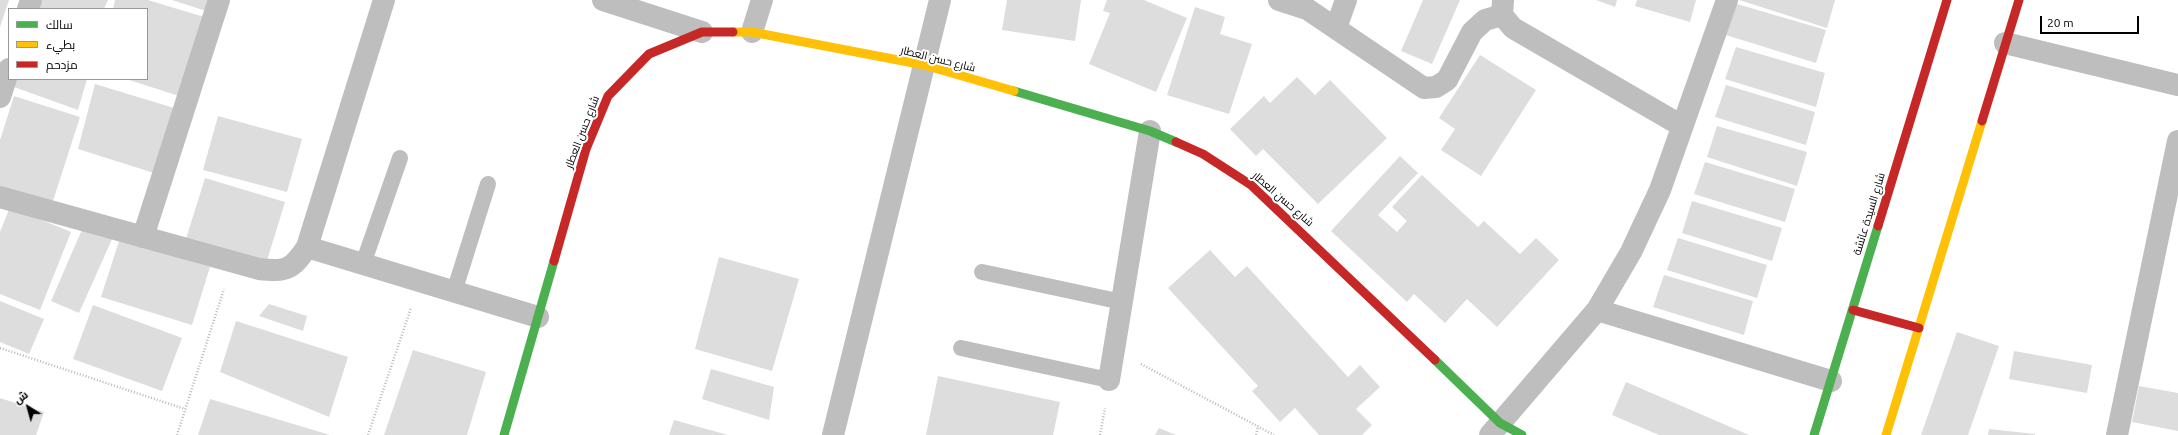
<!DOCTYPE html>
<html>
<head>
<meta charset="utf-8">
<style>
	body { margin:0 }
	#map { position:relative; width:2178px; height:435px; overflow:hidden; background:#fff; font-family:Ubuntu,Cairo,sans-serif }
	canvas { display:block }
	.legend { position:absolute; left:8px; top:8px; width:140px; height:72px; box-sizing:border-box; background:#fff; border:1px solid #999; margin:0; padding:5px 7px; list-style:none; font-size:12px; color:#000 }
	.legend li { display:flex; align-items:center; gap:8px; height:20px }
	.legend b { width:20px; border:1px solid #999 }
	.north { position:absolute; left:8px; top:387px; width:40px; height:40px; -webkit-text-stroke:3px #fff; paint-order:stroke; rotate:323deg; font-size:11px; font-weight:700; line-height:16px; text-align:center; color:#000 }
	.north::after { content:''; display:block; margin:auto; width:14px; height:18px; background:#000; clip-path:polygon(50% 0,100% 100%,50% 72%,0 100%) }
	.scale { position:absolute; left:2040px; top:16px; width:99px; height:18px; box-sizing:border-box; border:2px solid #000; border-top:0; padding-left:5px; font-size:12px; line-height:14px; white-space:nowrap; color:#000; -webkit-text-stroke:3px #fff; paint-order:stroke }
</style>
</head>
<body>
<div id="map">
<canvas width="2178" height="435"></canvas>
<ul class="legend">
<li><b style="height:5px;background:#4caf50"></b>سالك</li>
<li><b style="height:5px;background:#ffc107"></b>بطيء</li>
<li><b style="height:5px;background:#c62828"></b>مزدحم</li>
</ul>
<div class="north">ش</div>
<div class="scale">20 m</div>
</div>
<script>
const context = document.querySelector('canvas').getContext('2d');
context.lineJoin = 'round';
function paint(path, color) {
  context.fillStyle = color;
  context.fill(path, 'evenodd');
}
function strokePath(path, color, width, dash) {
  context.strokeStyle = color;
  context.lineWidth = width;
  context.lineCap = dash ? 'butt' : 'round';
  context.setLineDash(dash || []);
  context.stroke(path);
}
function write(font, color, halo, rows, align = 'center') {
  context.font = font + ' Ubuntu,Cairo,sans-serif';
  context.lineWidth = 4;
  context.setLineDash([]);
  context.textBaseline = 'middle';
  context.strokeStyle = halo;
  context.fillStyle = color;
  for (const [text, x, y, turn = 0] of rows) {
    context.save();
    context.translate(x, y);
    context.rotate((+turn || 0) * Math.PI / 180);
    context.textAlign = isNaN(turn) ? turn : align;
    if (halo) context.strokeText(text, 0, 0);
    context.fillText(text, 0, 0);
    context.restore();
  }
}
const building = new Path2D(`
	M0,0H9L0,27Z
	M42,0H108L104,9H39Z
	M115,0H148L204,17L179,96L126,79H147V9H113Z
	M172,0H209L206,11Z
	M1007,0H1081L1075,41L1002,30Z
	M1107,0H1144L1187,18L1156,92L1089,64L1110,13L1103,11Z
	M1423,0H1460L1432,64L1401,51Z
	M1596,0H1617L1615,7Z
	M1637,0H1696L1690,22L1635,6Z
	M1739,0H1835L1827,28Z
	M1737,4L1826,30L1816,63L1726,35Z
	M1195,7L1225,17L1220,34L1252,44L1229,114L1167,95Z
	M1736,47L1825,73L1816,107L1725,79Z
	M1480,55L1536,90L1481,176L1441,150L1455,129L1439,118Z
	M1297,77L1315,95L1330,80L1387,138L1318,204L1263,149L1256,156L1230,129L1264,96L1270,103Z
	M16,79H87L78,110L14,87Z
	M95,84L174,108L154,173L78,149Z
	M1726,85L1815,112L1806,145L1715,117Z
	M14,96L80,117L52,204L0,187V140Z
	M218,116L302,139L287,192L203,170Z
	M1717,126L1807,152L1797,186L1707,157Z
	M1400,156L1418,173L1378,215L1397,232L1407,221L1392,207L1422,175L1478,227L1484,221L1520,254L1536,238L1559,260L1497,327L1467,299L1445,323L1414,294L1407,302L1331,231Z
	M1705,162L1795,189L1785,222L1694,194Z
	M205,178L285,202L265,267L185,242Z
	M1692,201L1782,228L1772,261L1682,233Z
	M10,207L71,232L40,310L0,294V232Z
	M84,225L113,237L79,313L51,301Z
	M120,238L210,267L192,325L101,297Z
	M1678,238L1767,265L1757,298L1667,270Z
	M1210,250L1235,277L1247,266L1348,377L1360,365L1380,387L1356,409L1372,425L1362,435H1319L1295,408L1280,422L1252,391L1258,386L1168,288Z
	M719,257L799,279L772,371L695,349Z
	M1664,275L1753,301L1744,335L1653,307Z
	M0,301L44,319L29,354L0,342Z
	M269,304L307,316L303,331L259,316Z
	M93,305L182,338L162,391L73,359Z
	M236,321L348,357L329,417L220,372Z
	M1957,332L1999,346L1968,435H1921Z
	M413,350L486,372L467,435H384Z
	M2014,351L2092,365L2087,393L2009,379Z
	M711,369L774,387L769,420L702,399Z
	M938,376L1060,402L1053,435H926Z
	M1626,382L1749,435H1659L1612,415Z
	M2139,386L2178,393V431L2132,422Z
	M0,398L44,412L36,435H0Z
	M210,399L330,435H198Z
	M674,420L728,435H669Z
	M1159,428L1176,435H1155Z
	M1989,429L2035,434V435H1988Z`);
const path = new Path2D(`
	M0,348L185,409
	M1141,364L1274,435
	M177,435L224,289
	M368,435L411,308
	M1100,435L1105,408
	M1256,435L1258,426`);
const lane = new Path2D(`
	M363,264L400,158
	M982,272L1122,302
	M454,292L488,184
	M961,348L1109,380`);
const street = new Path2D(`
	M603,0L702,32
	M1279,0L1307,9L1424,88L1436,87L1447,80L1472,32L1485,20L1502,15
	M1503,1L1502,15L1513,28L1682,126
	M28,9L31,0
	M1336,28L1346,0
	M752,32L762,0
	M2005,43L2178,85
	M0,97L9,69
	M0,197L259,269C286,272 292,270 307,247L384,0
	M143,237L219,0
	M307,247L538,317
	M1597,310L1831,381
	M1109,380L1150,131
	M833,435L940,0
	M1490,435L1597,310L1631,252L1660,190L1727,0
	M2117,435L2178,141`);
const fast = new Path2D(`
	M1014,91L1150,131L1176,142
	M1435,360L1500,423L1522,435
	M504,435L554,261
	M1814,435L1878,226`);
const slow = new Path2D(`
	M733,32H752L924,65L1014,91
	M1886,435L1982,121`);
const jam = new Path2D(`
	M1982,121L2019,0
	M1176,142L1203,154L1251,185L1435,360
	M1878,226L1947,0
	M554,261L586,149L608,96L649,54L702,32H733
	M1853,310L1919,328`);
const streetNames = [
	["شارع حسن العطار",938,59,14],
	["شارع حسن العطار",582,132,-69],
	["شارع حسن العطار",1283,199,41],
	["شارع السيدة عائشة",1869,214,-73]
];
paint(building, '#ddd');
strokePath(path, '#b8b8b8', 2.5, [1, 2]);
strokePath(lane, '#bebebe', 16);
strokePath(street, '#bebebe', 22);
strokePath(fast, '#4caf50', 9);
strokePath(slow, '#ffc107', 9);
strokePath(jam, '#c62828', 9);
write('11px', '#000', '#fff', streetNames);
</script>
</body>
</html>
